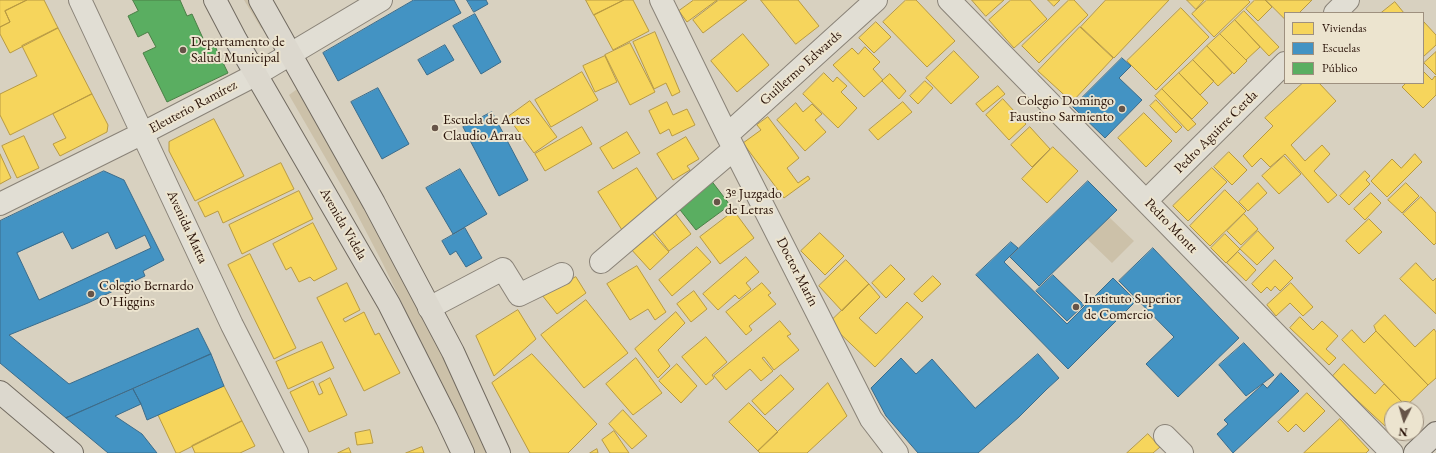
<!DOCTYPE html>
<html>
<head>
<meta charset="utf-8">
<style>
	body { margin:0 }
	#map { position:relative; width:1436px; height:453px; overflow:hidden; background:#d8d1c0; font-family:"EB Garamond",serif }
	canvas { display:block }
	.legend { position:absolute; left:1284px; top:12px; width:140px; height:72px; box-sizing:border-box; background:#ece4cf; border:1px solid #9e907f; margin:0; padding:5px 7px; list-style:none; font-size:12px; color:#281107 }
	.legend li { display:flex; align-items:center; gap:8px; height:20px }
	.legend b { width:20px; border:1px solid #9e907f }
	.north { position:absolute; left:1384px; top:401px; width:40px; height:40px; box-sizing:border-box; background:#ece4cf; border:1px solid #9e907f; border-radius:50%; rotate:185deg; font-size:11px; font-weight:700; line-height:16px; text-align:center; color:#281107 }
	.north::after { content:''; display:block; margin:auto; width:14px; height:18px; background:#665448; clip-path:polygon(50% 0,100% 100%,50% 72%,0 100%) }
</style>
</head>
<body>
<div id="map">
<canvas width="1436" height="453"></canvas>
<ul class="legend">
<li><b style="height:11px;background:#f6d55c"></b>Viviendas</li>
<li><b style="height:11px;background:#4393c3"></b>Escuelas</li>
<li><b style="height:11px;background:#5aae61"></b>Público</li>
</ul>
<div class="north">N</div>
</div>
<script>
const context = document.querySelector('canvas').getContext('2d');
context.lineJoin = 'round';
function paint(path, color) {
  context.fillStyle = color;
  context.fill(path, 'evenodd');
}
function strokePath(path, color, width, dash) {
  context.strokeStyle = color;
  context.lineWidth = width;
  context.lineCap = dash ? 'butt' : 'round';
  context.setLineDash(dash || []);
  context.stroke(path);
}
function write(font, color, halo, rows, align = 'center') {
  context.font = font + ' "EB Garamond",serif';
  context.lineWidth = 4;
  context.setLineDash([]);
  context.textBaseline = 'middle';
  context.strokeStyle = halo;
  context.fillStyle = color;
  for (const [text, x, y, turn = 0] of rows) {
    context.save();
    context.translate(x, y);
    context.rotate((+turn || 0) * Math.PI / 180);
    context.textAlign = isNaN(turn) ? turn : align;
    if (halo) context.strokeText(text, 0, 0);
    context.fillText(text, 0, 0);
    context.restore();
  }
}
const green = new Path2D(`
	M244,0H252L269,31L261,28Z
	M300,87L431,331L487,453H474L383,264L347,195L289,95Z
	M1109,217L1134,241L1112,263L1087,239Z`);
const homes = new Path2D(`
	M0,0H27L5,11L10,22L0,27Z
	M27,0H44L58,28L10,53L0,34V27L10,22L5,11Z
	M586,0H624L594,15Z
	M624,0H633L649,31L613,50L594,15Z
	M694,0H717L687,22L679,11Z
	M719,0H747L703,33L693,20Z
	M761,0H798L819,26L796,44Z
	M906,0H916L955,41L927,67L883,22Z
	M972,0H1004L986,16Z
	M1011,0H1030L1047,19L1014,48L989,20Z
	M1048,0H1060L1054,6Z
	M1069,0H1074L1088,15L1039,63L1022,46Z
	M1106,0H1169L1114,58L1081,27Z
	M1187,0H1204L1196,9Z
	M1207,0H1248L1250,2L1214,37L1192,14Z
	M1255,0H1265L1272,7L1258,21L1246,9Z
	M1266,0H1312L1299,13H1285V19Z
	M1395,2L1404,13H1381Z
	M1181,8L1209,37L1156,90L1127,61Z
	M1244,11L1279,47L1269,56L1235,20Z
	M1235,20L1260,47L1246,60L1220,34Z
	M876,22L891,37L874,53L859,38Z
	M1424,22L1436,35V45L1423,57Z
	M1080,27L1113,58L1072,102L1038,71Z
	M58,28L92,94L10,135L0,115V94L37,76L22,46Z
	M655,32L680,92L672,96L666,83L654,89L633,42Z
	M743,34L769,65L737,92L711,61Z
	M1220,34L1247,61L1234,74L1207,46Z
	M630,43L655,92L630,105L605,55Z
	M1207,46L1232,73L1218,86L1193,60Z
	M865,47L880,62L873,69L883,80L864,97L833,65L852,48L858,54Z
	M954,51L979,77L951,104L926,78Z
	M1436,52V75L1424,63Z
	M605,56L617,82L595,92L583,66Z
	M1193,60L1214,81L1200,95L1179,73Z
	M1423,71L1432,80L1435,76L1436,77V95L1423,108L1402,87L1406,83H1423Z
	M582,72L598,100L551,127L535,100Z
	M824,73L833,82L837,77L847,86L841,92L857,108L838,128L803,94Z
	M1179,73L1208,103L1192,119L1162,89Z
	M890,74L906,91L899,99L882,81Z
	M925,81L933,88L918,104L910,96Z
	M1303,83H1319L1336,101L1291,145L1305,161L1322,145L1330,154L1314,171L1337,195L1328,203L1285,154L1270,167L1261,158L1252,167L1243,156L1273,126L1265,118Z
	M998,86L1005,94L983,112L976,104Z
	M1162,89L1196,124L1188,131L1155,96Z
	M92,94L108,125L107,132L60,156L53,144L66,138L53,114Z
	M1003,99L1026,124L1009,140L986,115Z
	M1156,100L1182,127L1176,133L1150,106Z
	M530,101L557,137L534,153L508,117Z
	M667,102L673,115L687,109L695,125L672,136L669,129L660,134L649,111Z
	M903,102L912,112L878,140L869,130Z
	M796,103L803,112L812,104L822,114L815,120L826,132L805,151L777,120Z
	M1144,113L1172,141L1146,167L1118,138Z
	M768,117L799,158L787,168L798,183L808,176L810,179L784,198L743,143L761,130L757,125Z
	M214,119L244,176L195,201L169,151V142Z
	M582,127L592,144L545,171L535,154Z
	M1030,127L1050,149L1032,167L1011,145Z
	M627,132L640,153L613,169L600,148Z
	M24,136L39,168L17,178L2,146Z
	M686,137L699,159L687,166L690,170L673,180L657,154Z
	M1053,147L1078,171L1047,203L1022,179Z
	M1229,152L1247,170L1232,185L1214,167Z
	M0,154L11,178L0,184Z
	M1415,154L1422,162L1387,197L1371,181L1392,159L1401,168Z
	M1284,156L1301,174L1279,194L1262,176Z
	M281,163L294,189L223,223L218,211L205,217L198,203Z
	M637,168L661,205L622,230L598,192Z
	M1212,168L1227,182L1188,221L1173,206Z
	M1365,171L1370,176L1366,180L1370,184L1349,205L1340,196Z
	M1258,183L1267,193L1248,211L1239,202Z
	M1406,183L1419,196L1402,213L1388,200Z
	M1225,190L1246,211L1210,246L1190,226Z
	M299,191L313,219L242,254L229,225Z
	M1371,193L1381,203L1365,220L1354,209Z
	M1421,197L1436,213V243L1434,245L1403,214Z
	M734,211L754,238L720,264L700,237Z
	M674,212L691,234L669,251L652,229Z
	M1244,214L1258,229L1241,245L1227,231Z
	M1369,219L1382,232L1359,254L1346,241Z
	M313,223L337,269L314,281L310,277L299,282L291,267L286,270L273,244Z
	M649,230L669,252L650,270L630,248Z
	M1258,231L1274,248L1257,265L1240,249Z
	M820,233L844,256L825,275L801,251Z
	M1225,234L1240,249L1226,263L1211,248Z
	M697,247L711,262L672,296L659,280Z
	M1238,252L1256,270L1246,281L1227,263Z
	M250,254L296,348L274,359L228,265Z
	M746,257L759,272L746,283L751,289L739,299L735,295L718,310L703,294Z
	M846,260L869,284L842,311L819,286Z
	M1275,260L1293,278L1280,291L1275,286L1271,291L1267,287L1261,293L1252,284Z
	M1416,263L1433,281L1436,278V314L1400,279Z
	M891,265L905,279L886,298L872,283Z
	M637,266L666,312L655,320L648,309L630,320L607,284Z
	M933,276L941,284L922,302L914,294Z
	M576,277L586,293L557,314L542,295Z
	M347,283L360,310L343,319L345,322L364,312L375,335L379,333L400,373L364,391L317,298Z
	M762,283L771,293L768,295L776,304L749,326L752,330L746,335L726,312Z
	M1291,283L1313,307L1303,316L1290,303L1276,316L1267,305Z
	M869,284L880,297L859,318L876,334L907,302L923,317L875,367L829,323Z
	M694,291L707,309L691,322L677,304Z
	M586,300L628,353L584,388L541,335Z
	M518,310L536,339L494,376L476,336Z
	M676,312L685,323L658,350L670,366L658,378L635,349Z
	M1385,315L1415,347L1434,329L1436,332V378L1428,385L1376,331L1374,326Z
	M1300,317L1313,330L1322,321L1338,336L1326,349L1336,358L1329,365L1290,328Z
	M780,321L791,334L787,336L799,350L774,370L764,357L762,358L773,371L761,381L750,369L726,390L714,376Z
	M1352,330L1364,343L1376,331L1428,385L1406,406L1342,340Z
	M706,337L727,362L712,375L714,378L706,385L682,357Z
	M322,342L334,368L288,389L276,362Z
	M532,354L597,424L568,453H530L492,383Z
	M636,358L662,393L633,415L606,384Z
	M677,364L697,386L681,403L659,381Z
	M1344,364L1375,394L1384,384L1406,406L1403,409H1392V419L1385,426L1332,377Z
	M781,375L794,389L765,415L752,401Z
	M330,378L347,415L309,432L290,392L313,381L319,395L323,393L319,384Z
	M828,383L847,416L807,453H760L758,451Z
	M224,386L242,421L179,453H176L158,415Z
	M1307,393L1325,411L1304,432L1296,424L1288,432L1278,422Z
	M749,403L778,432L758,451L729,422Z
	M623,410L647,436L632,449L609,424Z
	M1340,419L1369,450L1366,453H1304Z
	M242,421L255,446L240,453H195L192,446Z
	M370,430L373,443L357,445L355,433Z
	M614,431L629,453H610L602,440Z
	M1148,434L1160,447L1153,453H1127Z
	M422,447L424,453H406Z
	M349,448L351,453H338Z
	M597,449L598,453H590Z`);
const schools = new Path2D(`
	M414,0H454L461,13L338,81L323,53Z
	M467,0H486L488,4L474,12Z
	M475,14L501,62L481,74L453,26Z
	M445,45L454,60L427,75L418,60Z
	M1122,58L1131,66L1119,78L1142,100L1105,138L1073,107Z
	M378,88L409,144L382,159L351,102Z
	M492,112L528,180L499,196L463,127Z
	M460,169L487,214L453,234L426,188Z
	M104,171L124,180L164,260L143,271L145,276L88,303L9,335L69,384L198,328L211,354L66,418L0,363V221ZM63,232L72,249L108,232L116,249L145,235L151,248L39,300L17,253Z
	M1088,181L1117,210L1039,286L1010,257Z
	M465,228L482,258L466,267L456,251L450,255L442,241Z
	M1011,242L1018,248L1004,262L1067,324L1113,278L1136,301L1068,369L976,275Z
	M1153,248L1239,338L1178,397L1146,364L1174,337L1119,281Z
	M1053,275L1084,305L1067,321L1036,291Z
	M1244,343L1274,375L1246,396L1219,365Z
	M211,354L224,386L147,420L141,404L133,389Z
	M1038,354L1059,378L1047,389L1019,417L978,453H918L886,416L871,388L901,358L916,374L932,359L975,408Z
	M1281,373L1299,391L1233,453L1217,434L1228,424L1224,420L1263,384L1267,388Z
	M133,389L141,404L115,416L142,434L157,453H108L66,418Z`);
const public = new Path2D(`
	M133,0H180L187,16L192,14L206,45L213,42L228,73L167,102L143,53L156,47L148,32L138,37L128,16L138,11Z
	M707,175L730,205L696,230L673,201Z`);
const minor = new Path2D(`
	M80,0L232,325L297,453
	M661,0L727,135L871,419L897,453
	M949,0L1392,453
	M1335,13L1348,0
	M727,135L876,0
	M1146,201L1285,63
	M0,204L143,133L257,74L381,0
	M601,262L734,149
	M429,308L503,269L519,295L562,274
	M1165,436L1182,453`);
const major = new Path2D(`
	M215,0L236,40L389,304L447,419L463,453
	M260,0L374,203L453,352L499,453
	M0,392L72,453
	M1415,453L1436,433`);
const markers = [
	[183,50,4,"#665448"],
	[1122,109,4,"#665448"],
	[435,128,4,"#665448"],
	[717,202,4,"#665448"],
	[91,294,4,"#665448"],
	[1076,307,4,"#665448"]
];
const poiNames = [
	["Departamento de",191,42],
	["Salud Municipal",191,58],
	["Colegio Domingo",1114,101,"right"],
	["Faustino Sarmiento",1114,117,"right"],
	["Escuela de Artes",443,120],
	["Claudio Arrau",443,136],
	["3º Juzgado",725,194],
	["de Letras",725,210],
	["Colegio Bernardo",99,286],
	["O'Higgins",99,302],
	["Instituto Superior",1084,299],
	["de Comercio",1084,315]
];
const streetNames = [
	["Guillermo Edwards",801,68,-42],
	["Eleuterio Ramírez",193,107,-28],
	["Pedro Aguirre Cerda",1216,132,-45],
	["Avenida Videla",343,224,60],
	["Pedro Montt",1171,226,46],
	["Avenida Matta",187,227,65],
	["Doctor Marín",797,272,63]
];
paint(green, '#ccc1a9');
paint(homes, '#f6d55c');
strokePath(homes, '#b89a42', 1);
paint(schools, '#4393c3');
strokePath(schools, '#3b6c8b', 1);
paint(public, '#5aae61');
strokePath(public, '#4b7f46', 1);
strokePath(minor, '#8a8378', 24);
strokePath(major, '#716a60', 24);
strokePath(minor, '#e1ded4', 22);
strokePath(major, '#dcd8ce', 22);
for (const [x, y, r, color] of markers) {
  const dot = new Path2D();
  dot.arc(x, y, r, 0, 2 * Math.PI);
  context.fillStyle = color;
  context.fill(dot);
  strokePath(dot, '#ece4cf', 1.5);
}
write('14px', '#281107', '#ece4cf', poiNames, 'left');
write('14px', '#281107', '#ece4cf', streetNames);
</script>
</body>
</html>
